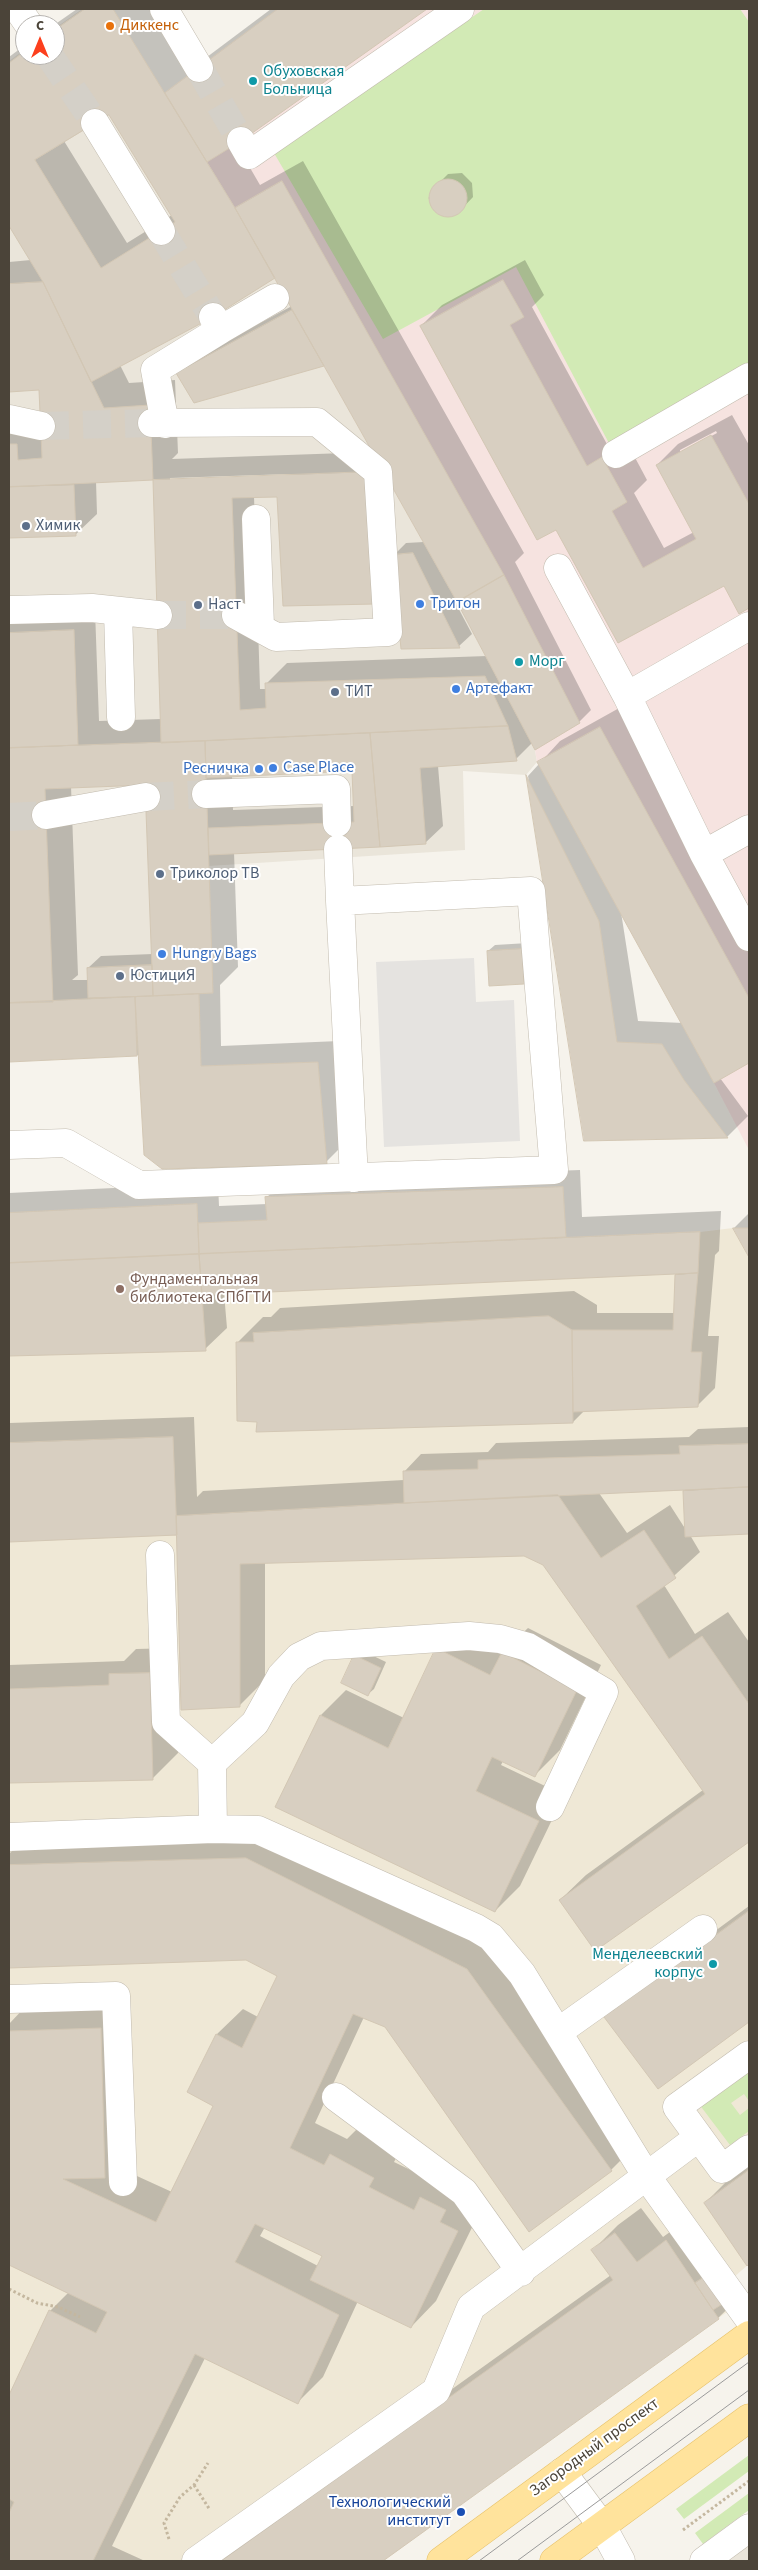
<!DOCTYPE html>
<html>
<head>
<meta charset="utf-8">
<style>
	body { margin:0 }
	#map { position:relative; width:758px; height:2570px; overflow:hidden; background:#f6f3ec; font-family:"Source Sans 3",sans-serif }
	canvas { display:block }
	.frame { position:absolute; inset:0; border:10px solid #4b4439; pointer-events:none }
	.north { position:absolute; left:15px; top:15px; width:50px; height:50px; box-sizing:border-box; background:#fff; border:1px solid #b7b4b0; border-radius:50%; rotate:0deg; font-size:14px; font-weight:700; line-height:20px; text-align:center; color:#4b4439 }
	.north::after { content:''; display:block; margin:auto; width:18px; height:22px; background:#fc3f1d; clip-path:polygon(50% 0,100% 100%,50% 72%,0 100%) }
</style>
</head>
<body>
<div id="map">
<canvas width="758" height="2570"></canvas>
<div class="frame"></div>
<div class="north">С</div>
</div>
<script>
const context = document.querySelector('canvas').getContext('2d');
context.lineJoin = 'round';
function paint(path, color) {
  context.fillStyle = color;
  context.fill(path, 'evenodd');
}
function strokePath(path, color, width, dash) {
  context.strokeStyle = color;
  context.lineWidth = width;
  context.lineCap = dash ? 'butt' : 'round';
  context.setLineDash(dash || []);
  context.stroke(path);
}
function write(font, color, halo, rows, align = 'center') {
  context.font = font + ' "Source Sans 3",sans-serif';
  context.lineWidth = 4;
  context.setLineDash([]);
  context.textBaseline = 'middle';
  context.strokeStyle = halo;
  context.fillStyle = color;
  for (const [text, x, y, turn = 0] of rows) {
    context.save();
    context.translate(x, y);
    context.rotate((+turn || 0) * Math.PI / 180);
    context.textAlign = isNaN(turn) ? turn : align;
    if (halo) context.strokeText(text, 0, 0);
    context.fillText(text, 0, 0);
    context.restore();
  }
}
const residential = new Path2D(`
	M82,9H113L235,208L457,602L535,750L537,762L526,775L463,771L465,850L209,866L213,993L9,1003V61L25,49V55H55V28Z
	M749,2542V2561H722Z`);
const education = new Path2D(`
	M733,1228H749V2264L734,2277L749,2296L383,2561H9V1263L700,1232Z`);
const medical = new Path2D(`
	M278,9H749V1150L714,1083L537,762L535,750L457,602L235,208L165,93Z`);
const green = new Path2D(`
	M484,9H740L749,22V368L612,449L516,267L383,339L274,153Z
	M749,2068V2101L744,2094L731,2103L740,2115L749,2108V2131L730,2145L699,2104Z
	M749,2455V2471L684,2519L676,2509Z
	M749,2493V2510L703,2544L695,2533Z`);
const parking = new Path2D(`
	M474,958L476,1002L514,1000L520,1141L384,1147L376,962Z`);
const shadow = new Path2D(`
	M77,9H154L191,69L271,9H424L235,142L260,185L303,161L524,553L515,562L591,710L579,722L532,743L516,759L438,766L443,826L425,843L234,852L238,967L220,985L221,1046L339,1041L347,1141L326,1162L139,1055L9,1061V613L95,610L99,721L161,719L155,479L96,481L97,514L75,535L9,537V420L41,419L40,389L9,391V262L31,260L9,223V57L25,45V55H55L54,25ZM109,113L172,215L127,243L64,141ZM275,276L292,306L189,361L177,374L324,364L374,452L172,459L178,453L175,380L129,383L120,365ZM290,474V476L170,481V478ZM391,483L424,542L406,543L395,554ZM278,495L396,581L402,648L459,646L472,634L454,600L457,599L487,656L287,663L266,684V689H260L254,496ZM353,770L355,806L233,810L232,775ZM146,784L153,954L101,956L88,968V980H72L78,975L71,786Z
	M462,173L472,183L473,197L456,215H442L431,205V191L448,174Z
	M525,260L544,295L532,307L608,446L624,437L647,480L634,493L664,548L694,532L657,465L678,444L732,415L749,445V607L740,612L724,584L619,642L556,528L421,326L442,305ZM716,431L717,433L680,453V450Z
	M621,707L749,939V1062L720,1078L748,1116L727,1137L585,1139L528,776L560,741ZM621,912L683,1023L638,1021Z
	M528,943L530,976L523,983L488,951L495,945Z
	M580,1170L582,1217L721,1211L719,1251L715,1255L708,1336H719L715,1388L698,1405L585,1410L573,1422L258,1421L238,1342L263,1317H271L280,1308L574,1291L597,1305V1313H675L676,1275L679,1273L224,1293L227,1328L205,1349L9,1355V1193L218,1183L219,1206L267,1204L266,1198L284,1181Z
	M749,1213V1255L734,1228Z
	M194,1417L197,1497L203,1491L404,1480V1472L421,1454L488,1452L496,1443L689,1437L698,1429L749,1427V1533L690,1535L700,1552L664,1585L695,1634L728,1612L749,1642V1841L595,1950L560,1900L586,1875L703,1790L544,1564L524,1555L265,1562V1680L239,1706L178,1534L9,1541V1423ZM684,1490L686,1530L670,1505L627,1533L599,1493Z
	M528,1628L601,1665L560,1750L535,1775L503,1761L501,1765L564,1795L520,1886L495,1911L321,1715L346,1690L404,1718L437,1649L509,1646Z
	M175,1648L178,1753L152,1779L9,1782V1665L124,1661L136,1649Z
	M361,1650L386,1662L374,1689L367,1695L342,1683Z
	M272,1833L492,1944L636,2145L611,2170L386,2026L364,2017L315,2123L347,2139L357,2129L399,2152L394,2162L483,2205L436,2301L411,2327L358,2301L323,2377L297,2403L205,2358L112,2546L145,2561H9V2398L50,2311L69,2292L9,2263V2024L26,2006L126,2003L115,2166L172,2192L215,2105L188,2092L217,2034L243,2009L258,2017L278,1976L246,1959L9,1967V1854L22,1841ZM265,2227L323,2256L318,2266L260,2236Z
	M749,1906V2021L659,2087L606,2017L627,1996Z
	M749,2165V2263L748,2264L705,2203L726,2182Z
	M641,2208L663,2237L692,2216L744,2293L718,2318L381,2561H222L246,2537L611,2275L592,2251L618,2225Z`);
const building = new Path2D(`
	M85,9H113L235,208L275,278L213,317L91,382L43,282L9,226V63L25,51V55H55V30ZM109,115L175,222L101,268L35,160Z
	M278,9H427L241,141L207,162L165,93Z
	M429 198a19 19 0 1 1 38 0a19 19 0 1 1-38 0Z
	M282,181L504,575L457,602L235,208Z
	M503,280L524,317L510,325L587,466L602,457L627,502L612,511L643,568L696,539L656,465L711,435L749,504V608L739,614L724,586L618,643L556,530L537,540L420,326Z
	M43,282L104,408L150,405L153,480L9,487V444H17L18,460L42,458L39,390L9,392V284Z
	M292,310L324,366L194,403L176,373Z
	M369,472L375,604L283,606L277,497L232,498L240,710L266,708L265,683L485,676L508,726L161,743L153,480Z
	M74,485L76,536L9,538V487Z
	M413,553L460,648L401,649L392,555Z
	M504,575L580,723L535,750L457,602Z
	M74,630L78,745L9,748V633Z
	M508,726L517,761L420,768L426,844L380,847L370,733Z
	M600,727L749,998V1063L714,1083L537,762Z
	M370,733L380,847L209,855L208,828L354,822L352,771L206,778L205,741Z
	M205,741L213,993L153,996L145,785L45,789L53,1002L9,1003V748Z
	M526,775L599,921L617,1042L662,1044L684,1080L728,1138L584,1141Z
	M522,949L524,984L489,986L487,951Z
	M152,965L153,996L88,998L87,968Z
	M199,994L201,1066L318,1062L327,1164L162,1169L144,1155L135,997Z
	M135,997L137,1056L9,1062V1003Z
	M563,1187L566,1237L199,1254L198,1223L267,1220L265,1197Z
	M197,1204L199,1254L9,1263V1213Z
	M733,1228H749V1257Z
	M700,1232L698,1273L202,1295L199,1254Z
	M199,1254L206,1351L9,1356V1263Z
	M698,1273L691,1352H702L698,1407L573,1412L572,1330H673L675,1275Z
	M549,1316L572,1330L573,1423L256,1432L257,1422L237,1421L236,1342H254L253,1333Z
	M173,1437L177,1535L9,1542V1443Z
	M749,1444V1487L404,1503L403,1471L478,1469V1460L680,1454L679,1446Z
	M749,1487V1534L685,1537L683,1491Z
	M558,1495L601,1558L644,1530L676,1578L636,1606L669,1659L702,1636L749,1704V1842L595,1951L559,1900L705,1794L543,1565L524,1556L240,1564V1707L181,1710L176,1516Z
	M436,1648L490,1675L502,1652L577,1690L535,1777L492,1757L476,1791L539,1821L495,1912L275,1807L320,1715L388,1748Z
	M354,1655L381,1668L368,1696L341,1683Z
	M150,1673L153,1780L9,1783V1689L109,1685V1674Z
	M246,1858L467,1969L612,2171L529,2232L385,2027L353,2014L290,2148L324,2165L330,2154L374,2178L369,2187L414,2210L420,2197L446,2210L440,2222L458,2231L411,2328L310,2280L322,2256L255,2224L235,2262L339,2315L298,2404L195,2354L93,2561H9V2513L14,2502L9,2499V2395L49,2310L96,2333L107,2312L9,2265V2031L101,2028L105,2178L63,2179L156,2222L213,2106L187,2092L216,2034L242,2048L277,1976L246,1960L9,1968V1865Z
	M749,1911V2022L658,2089L604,2017Z
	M749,2170V2264L747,2266L704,2203Z
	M615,2233L637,2262L666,2240L719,2319L383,2561H221L613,2280L591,2250Z
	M706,2276L724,2303L713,2310L695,2283Z`);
const minorTunnel = new Path2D(`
	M49,55L95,123
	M199,68L241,141
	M161,231L213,317
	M41,426L152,423
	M158,615H236
	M146,797L206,794
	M9,817L46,815`);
const path = new Path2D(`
	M9,2289L37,2303L58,2307L80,2317
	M194,2485L210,2510
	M683,2530L749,2481
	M169,2539L164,2523L180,2497L194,2485L208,2463`);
const minor = new Path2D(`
	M18,9L29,25
	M164,9L199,68
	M95,123L161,231
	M241,141L249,155L460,9
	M220,330L275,298
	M9,419L41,426
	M152,423L317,422L378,472L388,632L276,637L236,615
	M165,424L155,370L220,330L213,317
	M616,454L749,377
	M256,519L260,626
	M558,568L627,696L704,854L749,937
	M9,610L92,608L158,615
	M118,611L121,717
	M627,696L749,626
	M206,794L336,789L337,823
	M46,815L146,797
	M338,849L340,901
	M704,854L749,829
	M9,1145L66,1143L139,1185L554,1170L531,891L340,901L354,1178
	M160,1555L166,1722L212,1763
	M213,1829L258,1830L476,1928L491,1937L522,1974L647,2177L749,2319
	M9,1837L213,1829L212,1763L255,1723L281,1676L299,1657L321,1646L469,1636L500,1639L528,1647L604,1692L550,1807
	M9,1999L116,1996L123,2182
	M558,2032L703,1929
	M749,2055L677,2107L722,2169L749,2149
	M336,2097L464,2192L521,2272
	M562,2472L602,2526L621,2561
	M196,2561L436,2391L471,2307L699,2137
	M704,2561L749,2528`);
const major = new Path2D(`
	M441,2561L749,2335
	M554,2561L749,2418`);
const tram = new Path2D(`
	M479,2561L749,2362
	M517,2561L749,2390`);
const markers = [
	[110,26,5,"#e8710a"],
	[253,81,5,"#0f9aa8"],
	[26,526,5,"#5c6f8a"],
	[420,604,5,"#3f7fe0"],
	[198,605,5,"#5c6f8a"],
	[519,662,5,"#0f9aa8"],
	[456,689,5,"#3f7fe0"],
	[335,692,5,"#5c6f8a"],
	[273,768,5,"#3f7fe0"],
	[259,769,5,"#3f7fe0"],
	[160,874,5,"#5c6f8a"],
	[162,954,5,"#3f7fe0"],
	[120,976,5,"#5c6f8a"],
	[120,1289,5,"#8d6e63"],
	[713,1964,5,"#0f9aa8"],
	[461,2512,5,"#1a4fb4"]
];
const foodNames = [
	["Диккенс",120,26]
];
const cultureNames = [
	["Обуховская",263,72],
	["Больница",263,90],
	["Морг",529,662],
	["Менделеевский",703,1955,"right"],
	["корпус",703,1973,"right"]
];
const serviceNames = [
	["Химик",36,526],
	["Наст",208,605],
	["ТИТ",345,692],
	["Триколор ТВ",170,874],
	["ЮстициЯ",130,976]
];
const shopNames = [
	["Тритон",430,604],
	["Артефакт",466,689],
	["Case Place",283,768],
	["Ресничка",249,769,"right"],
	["Hungry Bags",172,954]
];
const educationNames = [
	["Фундаментальная",130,1280],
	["библиотека СПбГТИ",130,1298]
];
const streetNames = [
	["Загородный проспект",595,2448,-36]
];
const transitNames = [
	["Технологический",451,2503],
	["институт",451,2521]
];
paint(residential, '#eae5da');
paint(education, '#efe8d6');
paint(medical, '#f6e3e0');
paint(green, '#d2eab5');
paint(parking, '#e5e3e0');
paint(shadow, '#0003');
paint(building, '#d8cfc1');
strokePath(building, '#d3c7b4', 1);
strokePath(minorTunnel, '#d4d0c8', 28, [28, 14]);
strokePath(minor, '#c2bbae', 29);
strokePath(major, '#e6c16a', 29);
strokePath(path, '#c4b79f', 3, [2.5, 2.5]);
strokePath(minor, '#fff', 28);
strokePath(major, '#ffe39c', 28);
strokePath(tram, '#9a9a9a', 1);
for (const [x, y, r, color] of markers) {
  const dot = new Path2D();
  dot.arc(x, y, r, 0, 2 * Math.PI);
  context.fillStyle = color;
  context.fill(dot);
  strokePath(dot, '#fff', 2);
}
write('16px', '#c56008', '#fff', foodNames, 'left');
write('16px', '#0d838f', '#fff', cultureNames, 'left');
write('16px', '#4e5e75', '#fff', serviceNames, 'left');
write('16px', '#366cbe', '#fff', shopNames, 'left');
write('16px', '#785e54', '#fff', educationNames, 'left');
write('16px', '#4b4439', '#fff', streetNames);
write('16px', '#164399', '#fff', transitNames, 'right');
</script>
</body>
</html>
